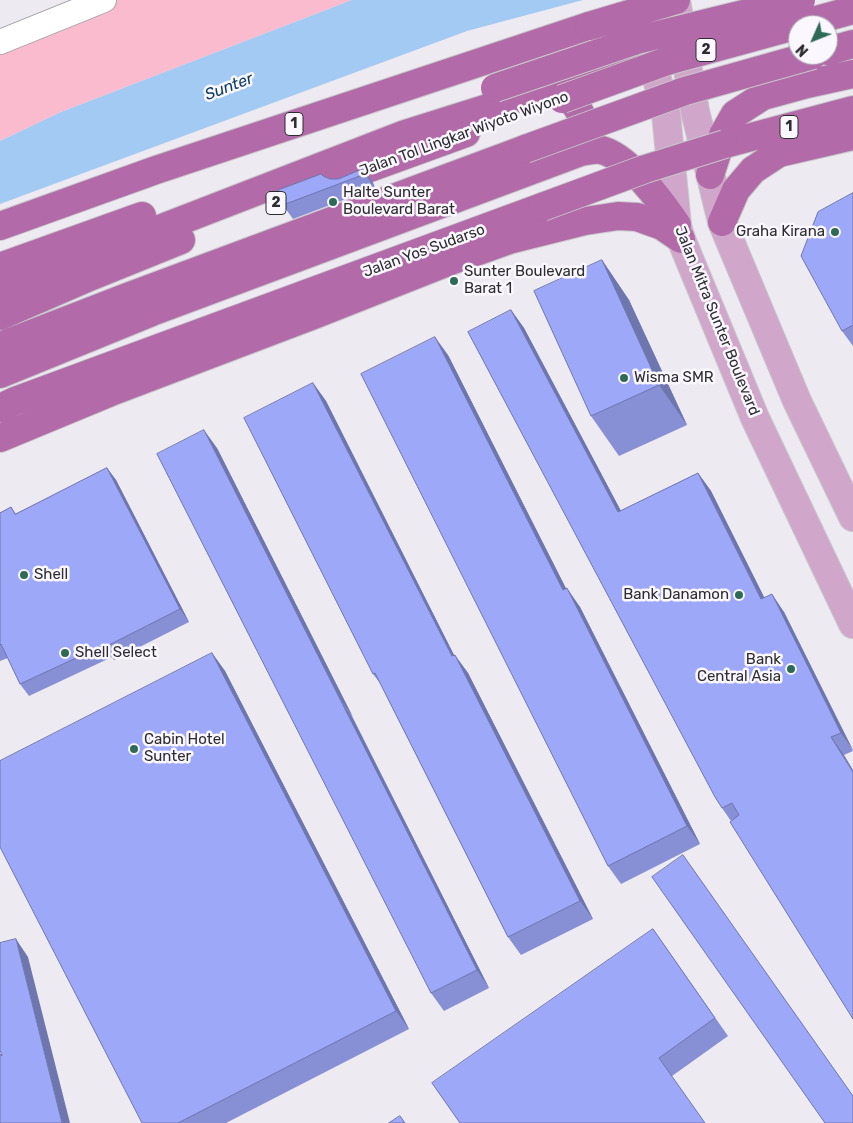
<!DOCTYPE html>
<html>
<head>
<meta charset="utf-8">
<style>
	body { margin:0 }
	#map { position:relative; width:853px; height:1123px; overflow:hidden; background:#edeaf2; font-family:Rubik,sans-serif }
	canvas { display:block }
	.north { position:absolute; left:788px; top:15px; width:50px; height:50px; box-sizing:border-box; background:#faf7ff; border:1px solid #a8a6ac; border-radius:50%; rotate:226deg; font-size:14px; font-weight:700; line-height:20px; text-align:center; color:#2d2c2f }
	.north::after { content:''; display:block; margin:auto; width:18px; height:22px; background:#2e6a55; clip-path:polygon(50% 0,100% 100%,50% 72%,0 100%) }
</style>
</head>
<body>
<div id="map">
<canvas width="853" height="1123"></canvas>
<div class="north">N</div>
</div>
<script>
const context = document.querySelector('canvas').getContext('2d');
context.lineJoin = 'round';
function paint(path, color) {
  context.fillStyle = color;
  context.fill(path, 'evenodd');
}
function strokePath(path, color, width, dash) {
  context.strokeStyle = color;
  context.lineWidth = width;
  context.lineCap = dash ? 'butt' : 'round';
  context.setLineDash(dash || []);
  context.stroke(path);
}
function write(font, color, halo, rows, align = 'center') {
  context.font = font + ' Rubik,sans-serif';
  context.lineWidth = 5;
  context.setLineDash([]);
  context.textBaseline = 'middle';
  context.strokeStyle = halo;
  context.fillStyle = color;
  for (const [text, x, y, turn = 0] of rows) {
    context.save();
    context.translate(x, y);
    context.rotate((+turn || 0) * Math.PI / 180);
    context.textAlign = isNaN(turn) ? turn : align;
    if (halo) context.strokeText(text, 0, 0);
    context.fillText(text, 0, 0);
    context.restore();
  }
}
const green = new Path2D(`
	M108,0H352L61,112L0,141V43Z`);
const water = new Path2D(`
	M352,0H583L467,31L0,204V141L61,112Z`);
const minor = new Path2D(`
	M0,42L104,0`);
const major = new Path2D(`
	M637,0L666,114L677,225L681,239L755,418L853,624
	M676,0L695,111L722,222L797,401L853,517`);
const highway = new Path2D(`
	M828,51L853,44
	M553,88C579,101 590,121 582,150
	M725,144L853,110
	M710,175L723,135L735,114L763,96L807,84L853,74
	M342,178L466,133
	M722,222L736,190L753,170L779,153L853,136
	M0,226L156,170L589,26
	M0,267L142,216
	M0,294L56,269L405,134L570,82L614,61L623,54L629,48L637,45
	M0,316L92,276L181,240
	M0,346L127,297L525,149
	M0,374L152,312L581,152C587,151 595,149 601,150C628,156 662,203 677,225
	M0,408L15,401L542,207
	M0,438L111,392L314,315L453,260L509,240L585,221L618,216L637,217L662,226L681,239`);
const highwayBridge = new Path2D(`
	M589,26L676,0
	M495,88L637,40L801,0
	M562,99L667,61L853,10
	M525,149L685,91L813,55
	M542,207L645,169L725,144`);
const wall = new Path2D(`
	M363,169L373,183L375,188L293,219L283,205L323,176L330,179H338Z
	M853,193V346L842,331Z
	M602,260L629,300L687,425L619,456L591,416Z
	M511,310L524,328L621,511L698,473L711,491L764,597L784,612L853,751L844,755L731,821L722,808Z
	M448,355L566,589L580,607L700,844L621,884L608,866Z
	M313,383L326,401L454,655L468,673L593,919L521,955L508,937L380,683L373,674Z
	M217,448L489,988L444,1011L431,993Z
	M107,468L116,480L189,622L114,660L112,657L29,696L20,684L8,658L0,661V513L11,507L16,514Z
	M212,653L225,671L409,1029L226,1123H142Z
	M653,929L728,1036L672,1076L460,1123Z`);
const shadedWall = new Path2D(`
	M363,169L373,183L375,188L365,174Z
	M602,260L629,300L687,425L659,385Z
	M511,310L524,328L631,530L618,512Z
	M435,337L448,355L576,608L563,590Z
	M313,383L326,401L464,675L452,656Z
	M204,430L217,448L353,717L340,699Z
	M107,468L116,480L189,622L180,609Z
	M698,473L711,491L774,617L761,599Z
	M567,588L580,607L700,844L687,826Z
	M772,594L784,612L853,750L841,733Z
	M212,653L225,671L409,1029L396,1011Z
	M455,655L468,673L593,919L580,901Z
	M339,699L352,717L489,988L477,970Z
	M831,737L844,755L853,770V772Z
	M16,939L28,957L70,1123H62Z`);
const building = new Path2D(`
	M363,169L365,174L283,205L278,190L321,174L323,176L330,179H338Z
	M853,193V325L842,331L801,256L818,212Z
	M602,260L659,385L591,416L534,291Z
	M511,310L618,512L698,473L761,599L772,594L841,733L831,737L853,772V1019L730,822L739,815L732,803L722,808L715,797L468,332Z
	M435,337L563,590L567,588L687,826L608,866L361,374Z
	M313,383L452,656L455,655L580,901L508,937L375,673L373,674L244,418Z
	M204,430L477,970L431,993L157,454Z
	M107,468L180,609L105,647L104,645L20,684L1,644L0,645V513L11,507L15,514Z
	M212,653L396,1011L178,1123H142L0,847V761Z
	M683,855L853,1096V1123H825L652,877Z
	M653,929L715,1018L659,1058L705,1123H460L432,1083Z
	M16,939L62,1123H0V1054L2,1056L0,1050V943Z
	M400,1116L405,1123H389Z`);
const markers = [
	[333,202,5,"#2e6a55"],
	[835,232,5,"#2e6a55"],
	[454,281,5,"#2e6a55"],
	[624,378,5,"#2e6a55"],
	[24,575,5,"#2e6a55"],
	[739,595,5,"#2e6a55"],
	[65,653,5,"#2e6a55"],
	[791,669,5,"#2e6a55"],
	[134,749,5,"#2e6a55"]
];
const shields = [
	[706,50,20],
	[294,124,18],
	[789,127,18],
	[276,203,20]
];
const shieldNames = [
	["2",706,50],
	["1",294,124],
	["1",789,127],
	["2",276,203]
];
const streetNames = [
	["Jalan Tol Lingkar Wiyoto Wiyono",464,134,-20],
	["Jalan Yos Sudarso",424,251,-20],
	["Jalan Mitra Sunter Boulevard",717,321,68]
];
const poiNames = [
	["Halte Sunter",343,193],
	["Boulevard Barat",343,210],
	["Graha Kirana",825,232,"right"],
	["Sunter Boulevard",464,272],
	["Barat 1",464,289],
	["Wisma SMR",634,378],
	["Shell",34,575],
	["Bank Danamon",729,595,"right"],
	["Shell Select",75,653],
	["Bank",781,660,"right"],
	["Central Asia",781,677,"right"],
	["Cabin Hotel",144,740],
	["Sunter",144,757]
];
const waterNames = [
	["Sunter",229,87,-21]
];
paint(green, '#f9bbcd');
paint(water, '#a3caf2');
strokePath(minor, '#a6a3aa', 26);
strokePath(major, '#c8c8c9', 30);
strokePath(highway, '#c8c8c9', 30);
strokePath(minor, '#fff', 24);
strokePath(major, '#d1a6cb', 28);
strokePath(highway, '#b26aa8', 28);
strokePath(highwayBridge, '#c8c8c9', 30, []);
strokePath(highwayBridge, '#b26aa8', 28);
paint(wall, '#8790d5');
paint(shadedWall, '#6e76ae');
paint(building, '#9da8f8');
strokePath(building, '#6e76ae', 1);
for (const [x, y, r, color] of markers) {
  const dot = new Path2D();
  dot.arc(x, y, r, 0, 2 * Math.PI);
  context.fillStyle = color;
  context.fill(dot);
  strokePath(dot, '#faf7ff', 2);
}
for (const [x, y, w] of shields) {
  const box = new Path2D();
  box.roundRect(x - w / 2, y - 11.5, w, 23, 4);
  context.fillStyle = '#faf7ff';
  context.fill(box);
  strokePath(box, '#2d2c2f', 1);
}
write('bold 14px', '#2d2c2f', null, shieldNames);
write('15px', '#2d2c2f', '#faf7ff', streetNames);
write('15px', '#2d2c2f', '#faf7ff', poiNames, 'left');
write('italic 16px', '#0b3b65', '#faf7ff', waterNames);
</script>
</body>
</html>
